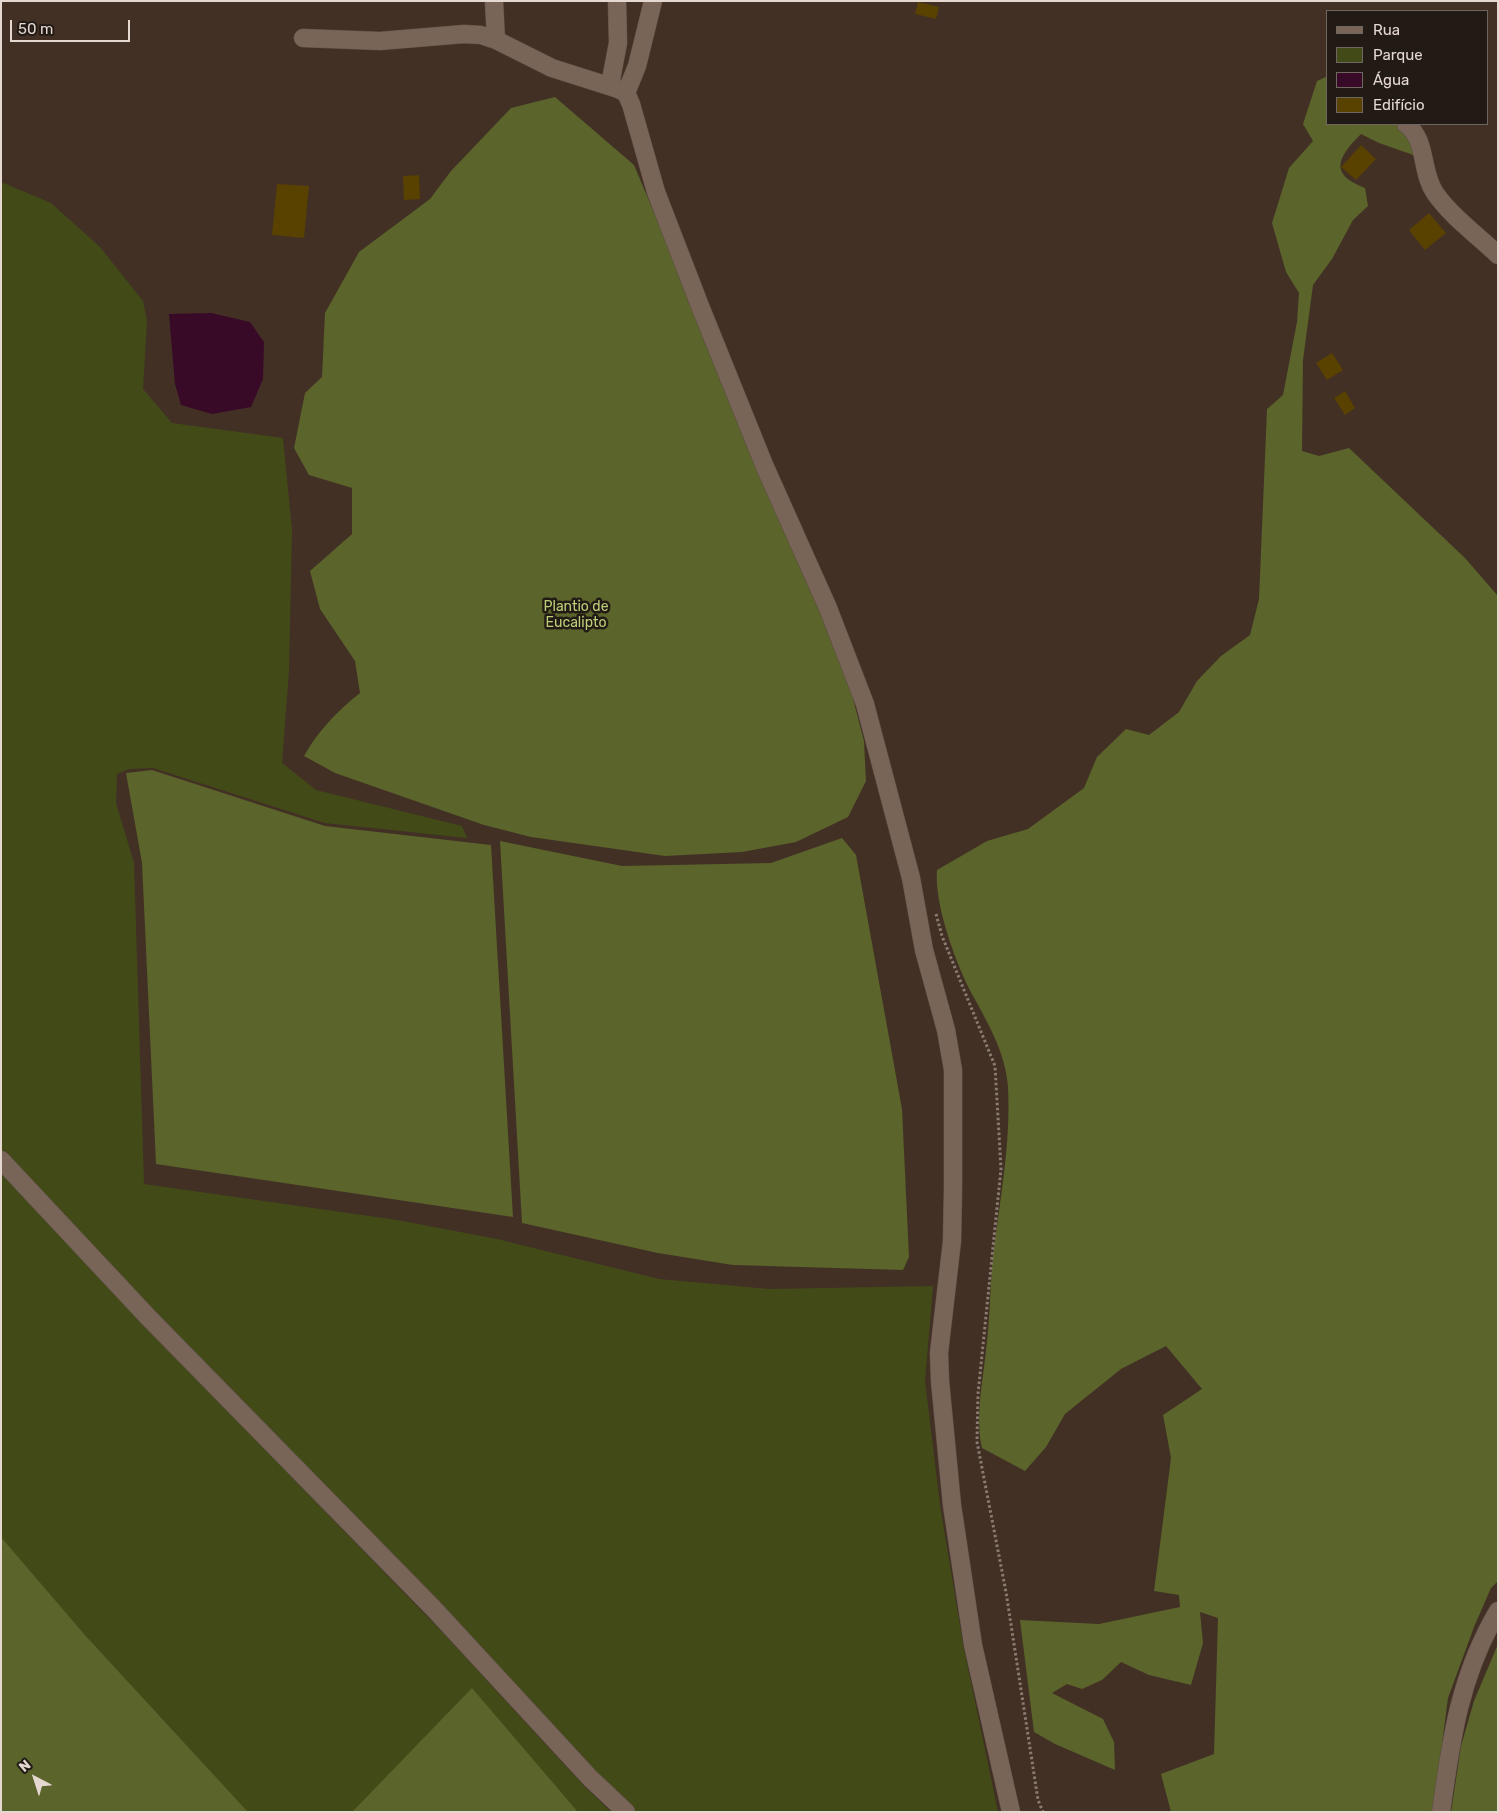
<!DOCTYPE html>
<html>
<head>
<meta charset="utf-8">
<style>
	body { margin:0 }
	#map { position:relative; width:1499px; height:1813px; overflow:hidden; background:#423025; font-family:Rubik,sans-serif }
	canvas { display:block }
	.frame { position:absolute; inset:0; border:2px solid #e4d8d1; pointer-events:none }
	.legend { position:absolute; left:1326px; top:10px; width:162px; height:115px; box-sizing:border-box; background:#221a15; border:1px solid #706660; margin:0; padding:6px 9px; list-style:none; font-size:15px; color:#e4d8d1 }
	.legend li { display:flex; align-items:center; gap:10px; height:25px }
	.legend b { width:25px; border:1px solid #706660 }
	.north { position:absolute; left:10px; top:1753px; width:50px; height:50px; -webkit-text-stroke:4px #221a15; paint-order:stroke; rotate:320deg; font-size:14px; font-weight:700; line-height:20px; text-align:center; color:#e4d8d1 }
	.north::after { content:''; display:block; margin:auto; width:18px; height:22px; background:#e4d8d1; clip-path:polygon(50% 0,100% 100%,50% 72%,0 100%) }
	.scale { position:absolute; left:10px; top:20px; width:120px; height:22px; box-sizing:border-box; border:2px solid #e4d8d1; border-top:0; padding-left:6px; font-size:15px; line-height:18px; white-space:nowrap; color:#e4d8d1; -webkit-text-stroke:4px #221a15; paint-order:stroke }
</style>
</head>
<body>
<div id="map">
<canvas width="1499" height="1813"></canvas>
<div class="frame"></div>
<ul class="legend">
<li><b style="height:6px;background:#796458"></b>Rua</li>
<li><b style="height:14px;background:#424b18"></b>Parque</li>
<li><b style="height:14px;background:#390a27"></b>Água</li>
<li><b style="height:14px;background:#594100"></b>Edifício</li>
</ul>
<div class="north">N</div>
<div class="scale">50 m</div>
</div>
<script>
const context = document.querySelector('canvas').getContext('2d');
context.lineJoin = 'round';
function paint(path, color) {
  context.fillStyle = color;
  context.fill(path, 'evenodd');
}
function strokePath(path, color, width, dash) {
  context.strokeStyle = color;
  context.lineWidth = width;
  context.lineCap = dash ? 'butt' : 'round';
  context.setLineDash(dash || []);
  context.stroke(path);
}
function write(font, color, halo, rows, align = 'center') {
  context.font = font + ' Rubik,sans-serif';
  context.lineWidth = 5;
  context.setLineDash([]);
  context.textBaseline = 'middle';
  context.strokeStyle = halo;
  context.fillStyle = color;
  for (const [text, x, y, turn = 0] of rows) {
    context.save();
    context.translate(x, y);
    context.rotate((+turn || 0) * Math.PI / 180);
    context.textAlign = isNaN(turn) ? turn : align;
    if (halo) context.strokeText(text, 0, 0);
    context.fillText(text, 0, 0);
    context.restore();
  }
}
const green = new Path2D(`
	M1,182L51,203L100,247L143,301L147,321L143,389L172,423L283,438L292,530L289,671L282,763L316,790L462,826L467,838L325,823L153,768L129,769L117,774L116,803L134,863L144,1184L397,1220L497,1239L659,1279L769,1289L933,1286L925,1381L940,1505L963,1644L998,1812H629L1,1158Z
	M1,1172L141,1322L444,1634L583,1785L611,1812H578L472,1689L352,1812H248L85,1635L1,1537Z`);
const forest = new Path2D(`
	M1328,76V124H1396L1406,128L1419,157L1379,143L1361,134C1338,157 1328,174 1365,188L1368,206L1353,220L1332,259L1313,285L1303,360L1302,451L1319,456L1349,448L1465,558L1498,596V1581L1491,1588L1474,1627L1448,1698L1433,1812H1171L1161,1774L1214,1754L1218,1618L1200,1612L1203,1643L1191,1685L1149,1675L1121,1662L1102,1680L1082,1689L1067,1684L1052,1693L1103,1719L1114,1742L1115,1770L1055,1744L1034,1732L1020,1620L1099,1624L1180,1607L1179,1595L1154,1591L1171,1458L1163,1415L1202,1389L1166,1346L1121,1369L1065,1414L1046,1447L1025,1471L982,1448C975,1417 983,1381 986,1350C990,1319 990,1287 993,1256C1000,1200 1011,1143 1008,1087C1006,1054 988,1023 973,996C956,965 934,904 937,870L987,841L1028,829L1084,788L1097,757L1126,729L1149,735L1179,712L1197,681L1221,656L1250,635L1259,599L1267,409L1283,395L1297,322L1299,293L1286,272L1272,223L1289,168L1313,141L1303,124L1317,81Z
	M555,97L634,165L815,595L850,687L864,741L866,781L848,817L796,842L742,852L665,856L531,837L484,825L335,773L304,756C319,730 336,712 360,693L355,661L320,609L310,571L352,534V488L309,475L294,448L305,393L322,377L325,313L359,252L430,199L451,171L511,108Z
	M152,770L325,826L491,845L513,1217L156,1164L142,863L126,773Z
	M842,838L856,855L902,1109L909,1257L903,1270L733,1265L658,1253L522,1223L500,841L622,866L771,863Z
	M1,1537L85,1635L248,1812H1Z
	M1498,1644V1812H1451L1461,1746L1474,1701Z
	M472,1688L578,1812H352Z`);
const water = new Path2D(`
	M211,313L250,322L264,342L263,379L251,407L212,414L181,405L175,384L169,314Z`);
const building = new Path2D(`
	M918,2L939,7L936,19L915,14Z
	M1361,145L1376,159L1356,180L1341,167Z
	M419,175L420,199L404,200L403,176Z
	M277,184L309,186L304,238L272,235Z
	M1429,213L1446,233L1425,250L1409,230Z
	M1332,353L1343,370L1327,380L1316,363Z
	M1345,391L1355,408L1345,415L1334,398Z`);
const path = new Path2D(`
	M936,914L942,936L995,1066L1001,1169L978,1394L977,1442L1006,1592L1038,1800L1043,1812`);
const minor = new Path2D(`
	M494,1L496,40
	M303,38L380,41L464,34L481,35L496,40L552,68L618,89L626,93L631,104L656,192L700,306L765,467L828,608L865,704L911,878L924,950L946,1030L953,1070V1188L952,1241L939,1353L940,1381L952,1505L973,1645L1011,1812
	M610,85L618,43L617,1
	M626,93L637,66L653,1
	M1406,124C1428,141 1420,171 1435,193C1451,216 1477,235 1498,255
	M1,1160L148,1317L434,1609L590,1778L626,1812
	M1441,1812C1451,1739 1460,1675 1498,1611`);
const parkNames = [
	["Plantio de",576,607],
	["Eucalipto",576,623]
];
paint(green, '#424b18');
paint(forest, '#5a642b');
paint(water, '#390a27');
paint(building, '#594100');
strokePath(minor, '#5d4e44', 19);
strokePath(path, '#8b7c73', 3, [2.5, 2.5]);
strokePath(minor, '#796458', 18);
write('14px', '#bcce78', '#221a15', parkNames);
</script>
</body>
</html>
